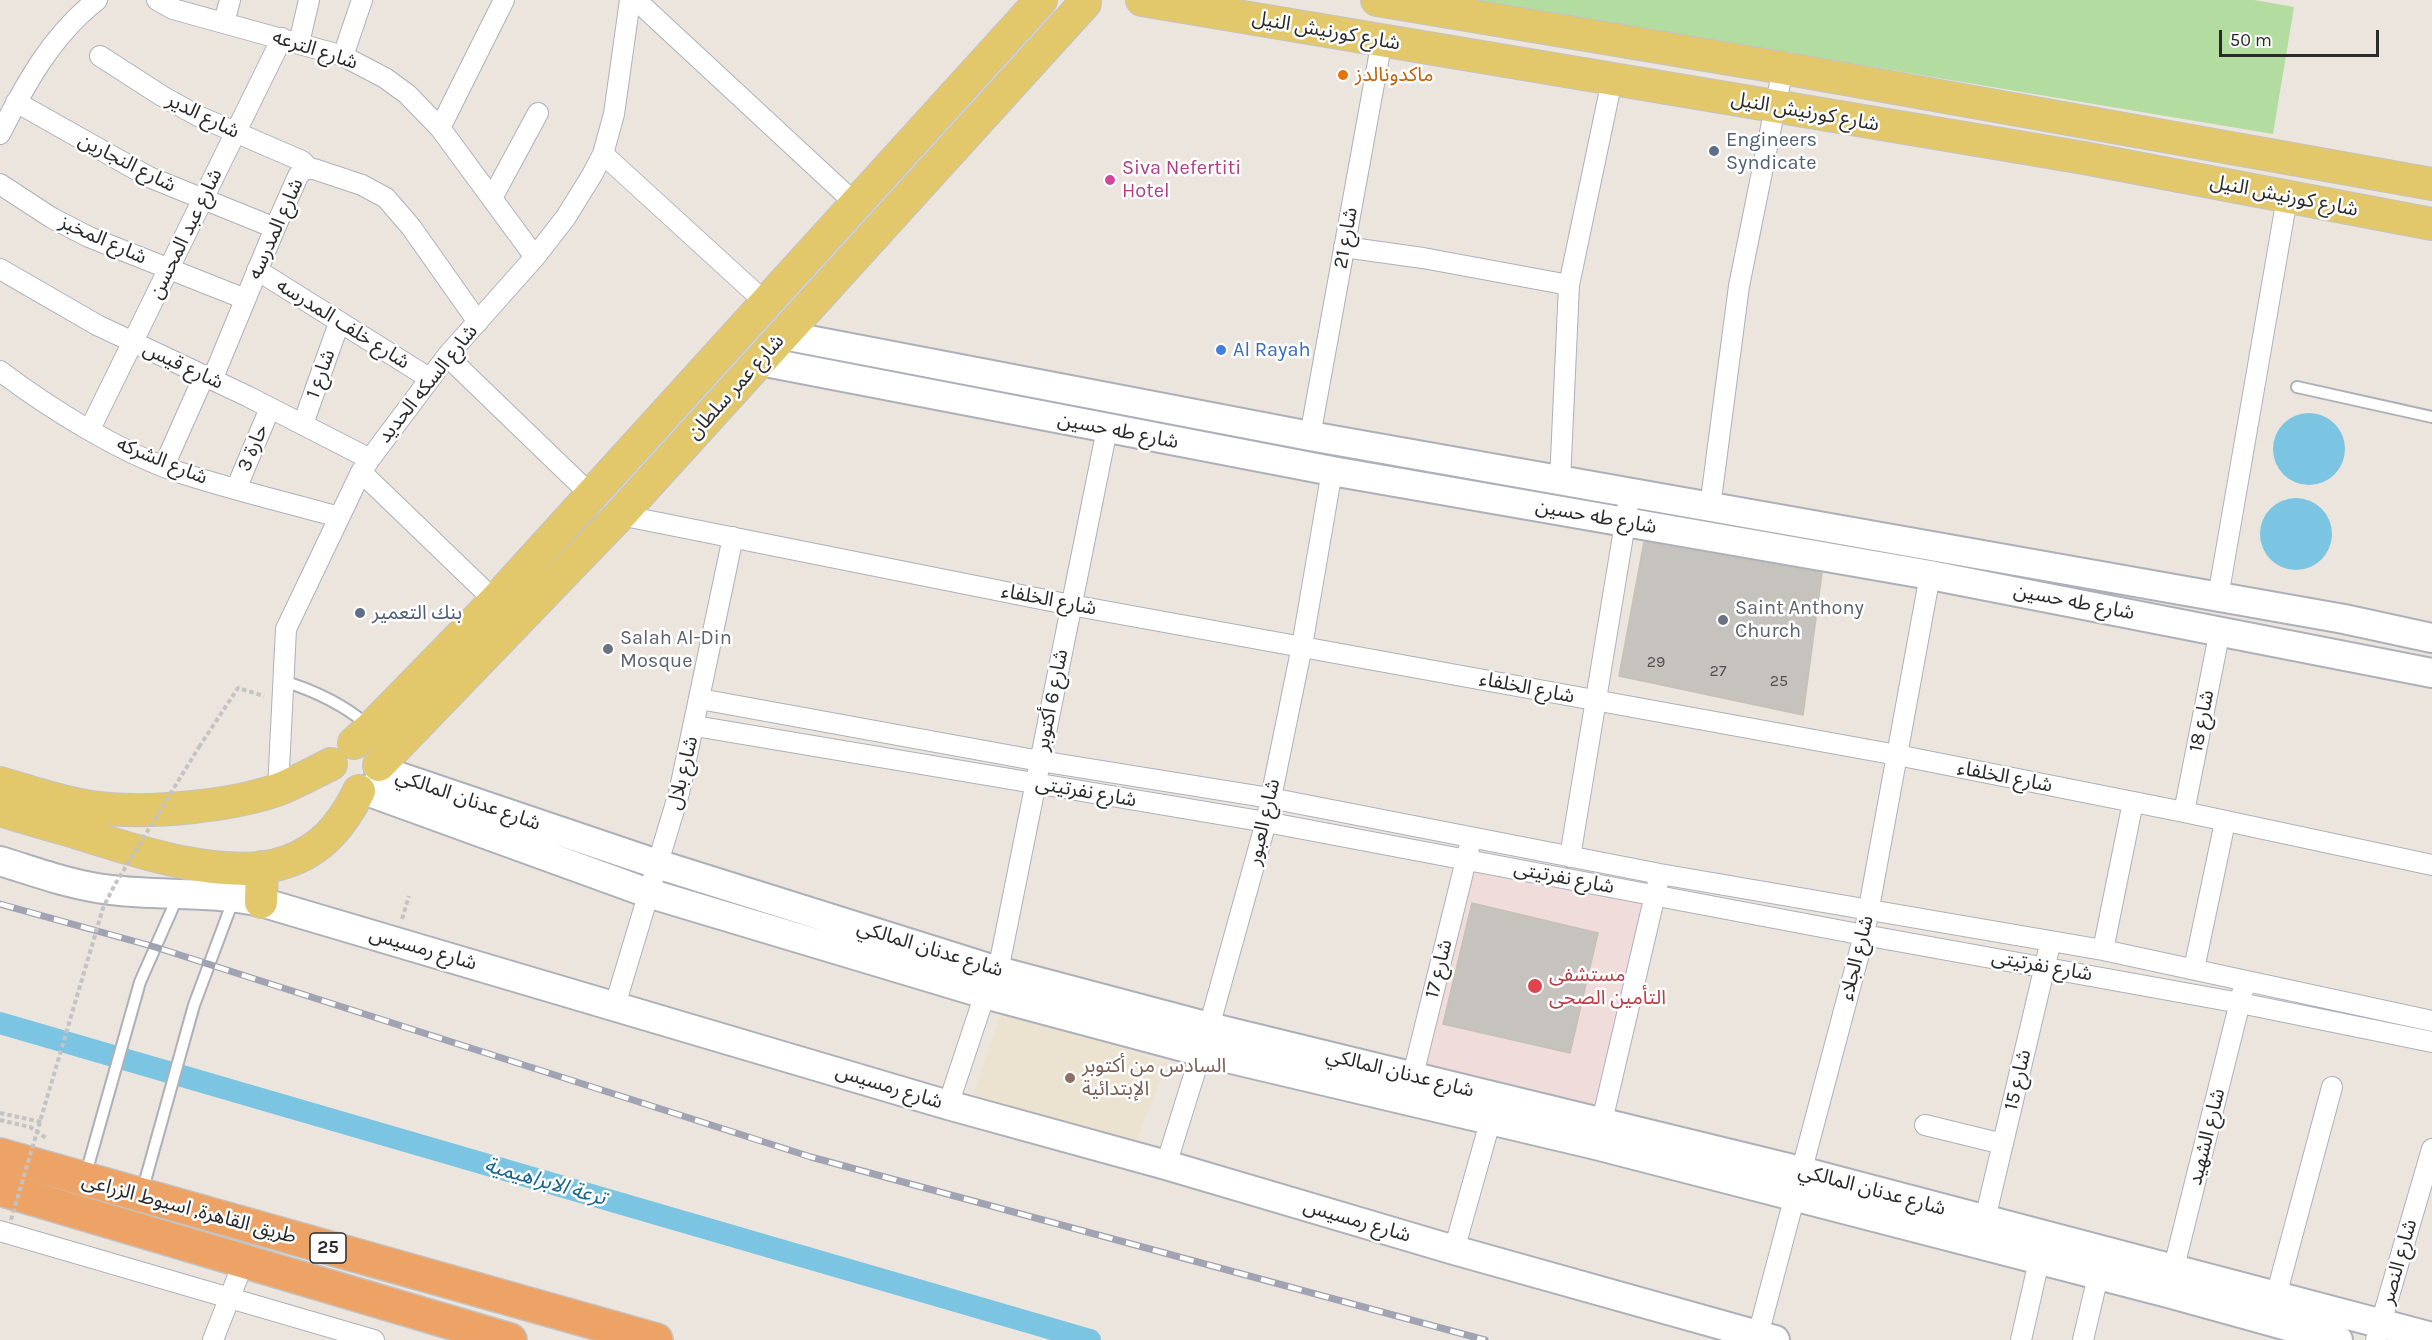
<!DOCTYPE html>
<html>
<head>
<meta charset="utf-8">
<style>
	body { margin:0 }
	#map { position:relative; width:2432px; height:1340px; overflow:hidden; background:#ebe5de; font-family:Karla,sans-serif }
	canvas { display:block }
	.scale { position:absolute; left:2219px; top:30px; width:160px; height:27px; box-sizing:border-box; border:3px solid #2a2a2a; border-top:0; padding-left:8px; font-size:18px; line-height:21px; white-space:nowrap; color:#2a2a2a; -webkit-text-stroke:4px #fff; paint-order:stroke }
</style>
</head>
<body>
<div id="map">
<canvas width="2432" height="1340"></canvas>
<div class="scale">50 m</div>
</div>
<script>
const context = document.querySelector('canvas').getContext('2d');
context.lineJoin = 'round';
function paint(path, color) {
  context.fillStyle = color;
  context.fill(path, 'evenodd');
}
function strokePath(path, color, width, dash) {
  context.strokeStyle = color;
  context.lineWidth = width;
  context.lineCap = dash ? 'butt' : 'round';
  context.setLineDash(dash || []);
  context.stroke(path);
}
function write(font, color, halo, rows, align = 'center') {
  context.font = font + ' Karla,"Noto Sans Arabic",sans-serif';
  context.lineWidth = 5;
  context.setLineDash([]);
  context.textBaseline = 'middle';
  context.strokeStyle = halo;
  context.fillStyle = color;
  for (const [text, x, y, turn = 0] of rows) {
    context.save();
    context.translate(x, y);
    context.rotate((+turn || 0) * Math.PI / 180);
    context.textAlign = isNaN(turn) ? turn : align;
    if (halo) context.strokeText(text, 0, 0);
    context.fillText(text, 0, 0);
    context.restore();
  }
}
const education = new Path2D(`
	M1002,1009L1167,1063L1134,1147L973,1094Z`);
const medical = new Path2D(`
	M1468,862L1653,897L1600,1121L1416,1074Z`);
const green = new Path2D(`
	M1472,0H2254L2294,7L2273,134Z`);
const water = new Path2D(`
	M2273 449a36 36 0 1 1 72 0a36 36 0 1 1-72 0Z
	M2260 534a36 36 0 1 1 72 0a36 36 0 1 1-72 0Z`);
const canal = new Path2D(`
	M0,1023L1090,1340`);
const building = new Path2D(`
	M1644,542L1822,573L1803,715L1619,676Z
	M1472,903L1598,933L1570,1053L1443,1024Z`);
const path = new Path2D(`
	M199,747L238,688L264,696
	M402,919L409,896
	M0,1113L41,1122
	M0,1120L30,1127L46,1138`);
const lane = new Path2D(`
	M2297,387L2432,417
	M283,681C316,691 343,704 369,726
	M85,1177L140,982L178,896
	M142,1192L194,1005L234,898`);
const street = new Path2D(`
	M157,0L173,9L343,56L385,78L407,94L440,128L535,257
	M636,0L857,205
	M224,22L230,0
	M299,43L309,0
	M100,56L162,96L198,116L302,161L309,168
	M343,56L362,0
	M16,102L149,177L275,228
	M440,128L504,0
	M0,134C26,83 52,35 97,0
	M603,154L766,303
	M0,184L52,218L89,237L245,299
	M492,198L538,113
	M1344,247L1423,258L1569,285
	M0,269L97,325L247,396L370,459
	M257,270L429,378
	M447,356L590,494
	M0,371C49,408 118,451 175,471C229,489 285,502 339,517
	M212,380L275,228L298,176L304,169H314L362,185L386,198L411,227L478,322
	M303,424L339,323
	M90,429L282,38
	M1310,436L1382,40
	M164,466L204,376
	M361,472L495,601
	M1560,481L1569,285L1612,80
	M236,489L270,408
	M1710,507L1739,286L1783,68
	M620,515L1071,605L1897,755L2184,812L2432,865
	M2218,597L2287,198
	M700,699L1040,761L1270,798L1660,874L2103,950L2432,1021
	M695,726L1266,822L1864,935L2240,1003L2432,1042
	M278,789L286,629L361,472L370,459L447,356L535,257L566,217L592,175L603,154L614,114L630,0
	M2184,812L2220,630
	M1570,857L1630,493
	M2103,950L2133,802
	M2194,969L2225,822
	M998,971L1107,429
	M615,1005L679,793L733,537
	M1410,1087L1469,848
	M948,1105L985,994
	M1925,1125L2003,1144
	M1599,1134L1658,882
	M1166,1165L1209,1027L1266,822L1302,646L1332,471
	M1985,1219L2048,953
	M0,1231L374,1340
	M1454,1250L1494,1108
	M2171,1279L2243,990
	M2276,1296L2332,1087
	M1758,1335L1864,935L1930,575
	M213,1340L244,1261
	M2021,1340L2039,1261
	M2083,1340L2098,1276
	M2376,1340L2432,1149`);
const secondary = new Path2D(`
	M783,335L1310,436L2344,619L2432,638
	M760,361L1332,471L1930,575L2432,673
	M379,770L657,864L998,971L1209,1027L1801,1171L2432,1337
	M364,790L648,893L985,994L1202,1052L1596,1145L2168,1293L2338,1340
	M0,861C36,872 73,886 111,890C161,896 212,891 261,902L948,1105L1166,1165L1454,1250L1775,1340`);
const primary = new Path2D(`
	M1142,0L2084,158L2432,224
	M1377,0L1783,68L2432,184
	M354,743L371,728L495,601L1041,0
	M379,765L620,515L1085,3
	M0,783C35,793 71,806 108,809C157,813 230,806 277,790C295,783 313,773 331,764
	M0,810C25,818 50,825 75,832C132,850 227,883 286,862C322,850 343,824 359,791
	M261,902L262,867`);
const highway = new Path2D(`
	M0,1155L656,1340
	M0,1189L510,1340`);
const rail = new Path2D(`
	M0,904L155,947L811,1157L1485,1340`);
const pathBridge = new Path2D(`
	M11,1220L103,908L114,886L199,747`);
const markers = [
	[1343,75,6,"#e8710a"],
	[1714,151,6,"#5c6f8a"],
	[1110,180,6,"#d1479c"],
	[1221,350,6,"#3f7fe0"],
	[360,613,6,"#5c6f8a"],
	[1723,620,6,"#6b7280"],
	[608,649,6,"#6b7280"],
	[1535,986,8,"#e0444e"],
	[1070,1078,6,"#8d6e63"]
];
const numberNames = [
	["29",1656,662],
	["27",1718,671],
	["25",1779,681]
];
const shields = [
	[328,1248,36]
];
const shieldNames = [
	["25",328,1248]
];
const streetNames = [
	["شارع كورنيش النيل",1326,31,10],
	["شارع الترعه",315,50,18],
	["شارع كورنيش النيل",1805,112,10],
	["شارع الدير",203,116,26],
	["شارع النجارين",127,163,27],
	["شارع كورنيش النيل",2284,196,11],
	["شارع المدرسه",276,229,-66],
	["شارع عبد المحسن",186,234,-64],
	["شارع 21",1346,238,-80],
	["شارع المخبز",103,240,24],
	["شارع خلف المدرسه",343,324,32],
	["شارع قيس",183,366,25],
	["شارع 1",321,374,-70],
	["شارع السكه الحديد",428,384,-51],
	["شارع عمر سلطان",736,387,-48],
	["شارع طه حسين",1118,431,11],
	["حارة 3",253,448,-67],
	["شارع الشركه",162,461,22],
	["شارع طه حسين",1596,517,10],
	["شارع الخلفاء",1049,600,11],
	["شارع طه حسين",2074,602,11],
	["شارع الخلفاء",1527,688,11],
	["شارع 6 أكتوبر",1052,700,-79],
	["شارع 18",2202,721,-79],
	["شارع بلال",683,773,-76],
	["شارع الخلفاء",2005,777,11],
	["شارع نفرتيتى",1086,792,10],
	["شارع عدنان المالكي",468,800,19],
	["شارع العبور",1264,822,-77],
	["شارع نفرتيتى",1564,878,11],
	["شارع رمسيس",423,949,16],
	["شارع عدنان المالكي",930,949,17],
	["شارع الجلاء",1857,958,-76],
	["شارع نفرتيتى",2042,966,10],
	["شارع 17",1439,969,-76],
	["شارع عدنان المالكي",1400,1073,14],
	["شارع 15",2018,1080,-77],
	["شارع رمسيس",889,1087,17],
	["شارع الشهيد",2207,1137,-76],
	["شارع عدنان المالكي",1872,1190,15],
	["طريق القاهرة, اسيوط الزراعى",189,1209,15],
	["شارع رمسيس",1357,1221,16],
	["شارع النصر",2399,1262,-74]
];
const foodNames = [
	["ماكدونالدز",1355,75]
];
const serviceNames = [
	["Engineers",1726,140],
	["Syndicate",1726,163],
	["بنك التعمير",372,613]
];
const hotelNames = [
	["Siva Nefertiti",1122,168],
	["Hotel",1122,191]
];
const shopNames = [
	["Al Rayah",1233,350]
];
const worshipNames = [
	["Saint Anthony",1735,608],
	["Church",1735,631],
	["Salah Al-Din",620,638],
	["Mosque",620,661]
];
const healthNames = [
	["مستشفى",1549,975],
	["التأمين الصحى",1549,998]
];
const educationNames = [
	["السادس من أكتوبر",1082,1066],
	["الإبتدائية",1082,1089]
];
const waterNames = [
	["ترعة الابراهيمية",545,1182,16]
];
paint(education, '#ebe2cf');
paint(medical, '#f1dcdc');
paint(green, '#b3dca0');
paint(water, '#7bc5e2');
strokePath(canal, '#7bc5e2', 22);
paint(building, '#c6c2bd');
strokePath(building, '#c6c1b7', 1.5);
strokePath(lane, '#aeb0b9', 14);
strokePath(street, '#aeb0b9', 22);
strokePath(secondary, '#aeb0b9', 32);
strokePath(primary, '#c3c3c3', 34);
strokePath(highway, '#c3c3c3', 36);
strokePath(path, '#c3c3c3', 4, [4.5, 3]);
strokePath(lane, '#fff', 10);
strokePath(street, '#fff', 20);
strokePath(secondary, '#fff', 28);
strokePath(primary, '#e2c86b', 32);
strokePath(highway, '#eea366', 33);
strokePath(rail, '#a1a3b2', 7);
strokePath(rail, '#fff', 4.5, [14]);
strokePath(pathBridge, '#c3c3c3', 4, [4.5, 3]);
for (const [x, y, r, color] of markers) {
  const dot = new Path2D();
  dot.arc(x, y, r, 0, 2 * Math.PI);
  context.fillStyle = color;
  context.fill(dot);
  strokePath(dot, '#fff', 2);
}
write('16px', '#51504f', null, numberNames);
for (const [x, y, w] of shields) {
  const box = new Path2D();
  box.roundRect(x - w / 2, y - 15, w, 30, 4.5);
  context.fillStyle = '#fff';
  context.fill(box);
  strokePath(box, '#2a2a2a', 1.5);
}
write('bold 18px', '#2a2a2a', null, shieldNames);
write('20px', '#2a2a2a', '#fff', streetNames);
write('20px', '#c56008', '#fff', foodNames, 'left');
write('20px', '#4e5e75', '#fff', serviceNames, 'left');
write('20px', '#b23c85', '#fff', hotelNames, 'left');
write('20px', '#366cbe', '#fff', shopNames, 'left');
write('20px', '#5b616d', '#fff', worshipNames, 'left');
write('20px', '#be3a42', '#fff', healthNames, 'left');
write('20px', '#785e54', '#fff', educationNames, 'left');
write('italic 21px', '#1b648d', '#fff', waterNames);
</script>
</body>
</html>
